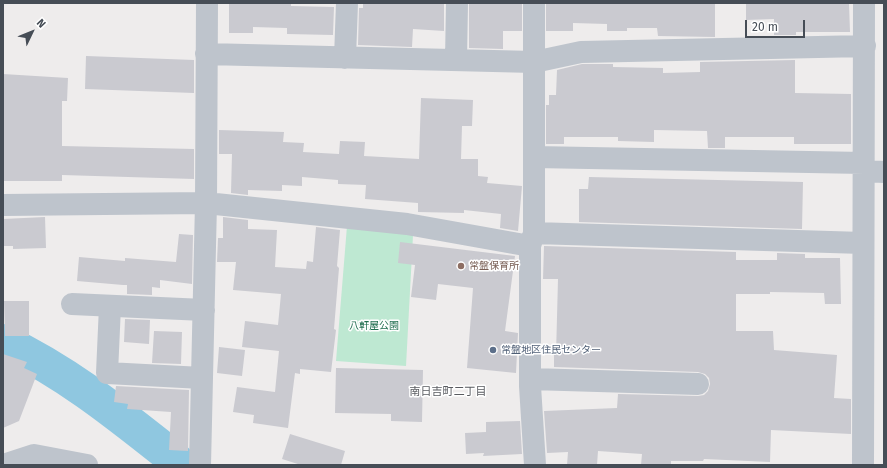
<!DOCTYPE html>
<html>
<head>
<meta charset="utf-8">
<style>
	body { margin:0 }
	#map { position:relative; width:887px; height:468px; overflow:hidden; background:#eeecec; font-family:"Fira Sans",sans-serif }
	canvas { display:block }
	.frame { position:absolute; inset:0; border:4px solid #464d56; pointer-events:none }
	.north { position:absolute; left:12px; top:12px; width:40px; height:40px; -webkit-text-stroke:3px #fff; paint-order:stroke; rotate:47deg; font-size:11px; font-weight:700; line-height:16px; text-align:center; color:#464d56 }
	.north::after { content:''; display:block; margin:auto; width:14px; height:18px; background:#464d56; clip-path:polygon(50% 0,100% 100%,50% 72%,0 100%) }
	.scale { position:absolute; left:745px; top:20px; width:60px; height:18px; box-sizing:border-box; border:2px solid #464d56; border-top:0; padding-left:5px; font-size:12px; line-height:14px; white-space:nowrap; color:#464d56; -webkit-text-stroke:3px #fff; paint-order:stroke }
</style>
</head>
<body>
<div id="map">
<canvas width="887" height="468"></canvas>
<div class="frame"></div>
<div class="north">N</div>
<div class="scale">20 m</div>
</div>
<script>
const context = document.querySelector('canvas').getContext('2d');
context.lineJoin = 'round';
function paint(path, color) {
  context.fillStyle = color;
  context.fill(path, 'evenodd');
}
function strokePath(path, color, width, dash) {
  context.strokeStyle = color;
  context.lineWidth = width;
  context.lineCap = dash ? 'butt' : 'round';
  context.setLineDash(dash || []);
  context.stroke(path);
}
function write(font, color, halo, rows, align = 'center') {
  context.font = font + ' "Fira Sans","Noto Sans JP",sans-serif';
  context.lineWidth = 3;
  context.setLineDash([]);
  context.textBaseline = 'middle';
  context.strokeStyle = halo;
  context.fillStyle = color;
  for (const [text, x, y, turn = 0] of rows) {
    context.save();
    context.translate(x, y);
    context.rotate((+turn || 0) * Math.PI / 180);
    context.textAlign = isNaN(turn) ? turn : align;
    if (halo) context.strokeText(text, 0, 0);
    context.fillText(text, 0, 0);
    context.restore();
  }
}
const green = new Path2D(`
	M347,226L413,235L406,366L336,361Z`);
const river = new Path2D(`
	M3,342C65,371 117,413 170,455L180,465`);
const building = new Path2D(`
	M229,3H291V6L334,7L333,35L287,34V28L253,27V33H229Z
	M363,3H444V31L413,29L412,47L358,45L359,8H363Z
	M469,3H522V31H503V49L469,48Z
	M546,3H715V37L658,36L657,28H627V31H607V24L573,23V31H546Z
	M746,3H849L850,32H796V35H774V19L746,20Z
	M86,56L194,60V93L85,89Z
	M795,60V93L851,94V144H794V137H725V148H708L707,131L654,130V142L618,141V137H564V144H546V105H549V95H556L557,70L582,64H613V67L663,68V73L700,72V62Z
	M3,74L68,78L67,101H62V146L194,149V179L62,175V181H3Z
	M421,98L473,100L472,126H462L461,159H478V176L488,177L487,183L522,186L518,231L500,228L501,214L464,210V213L418,212V203L365,199L366,185L338,184V180L302,177V186L282,185V191L248,190V195L231,193L232,154H219V130L284,132L283,142L304,143L303,152L339,154L340,141L365,142L364,156L419,159Z
	M589,177L803,182L802,229L579,222V189H588Z
	M45,217L46,248L13,249V246H3V219Z
	M223,217L248,220V229L277,230L275,267L306,269L307,261L313,262L316,227L340,230L337,266L339,268L334,329L336,330L331,372L300,369V374L295,373L288,428L253,423L254,415L233,412L237,387L275,392L279,351L242,347L245,321L278,325L281,294L233,290L236,262H217L218,238H223Z
	M179,234L193,235L192,284L160,280V288L152,287V295L127,294V285H123L77,281L79,257L125,261V258L176,262Z
	M400,242L515,256L505,331L518,333L516,373L467,368L473,288L438,284L436,300L411,297L415,265L398,263Z
	M544,246L736,252V260H777V253L805,254V258H840L841,304H825L824,293L770,292V294H736V331H773L774,350L837,355L834,398L851,399V434L771,430L770,462L704,459L703,461H671V465H641L642,454L598,451L597,465H567L568,452L547,453L544,411L617,408L618,394L698,396L704,395L708,391L710,384L709,378L705,374L698,372L554,367V355H556L558,279H543Z
	M4,301H29V336H5Z
	M125,319L150,320L149,344L124,342Z
	M154,331L182,332L181,364L152,363Z
	M219,347L245,350L242,376L217,373Z
	M3,354L27,362L24,368L37,374L19,421L3,428Z
	M336,368L423,370L422,422L391,421V414L335,413Z
	M116,386L189,390L188,451L169,450L171,412L127,409L128,404L114,402Z
	M520,421L522,454L483,456L484,453L466,454L465,433L486,432V422Z
	M290,434L345,451L341,465H301L282,459Z`);
const minor = new Path2D(`
	M534,3V233L530,246V386L535,465
	M206,54L534,62L581,52L865,46
	M345,58L347,3
	M456,60L457,3
	M534,157L864,163
	M864,171L884,172
	M3,205L206,203L407,224L530,246
	M534,233L863,243
	M72,304L204,310
	M110,306L107,373L202,378
	M531,379L698,384
	M3,465L34,455L87,465
	M200,465L206,203L207,3
	M863,465L864,3`);
const markers = [
	[461,266,4,"#8d6e63"],
	[493,350,4,"#5c6f8a"]
];
const educationNames = [
	["常盤保育所",469,266]
];
const parkNames = [
	["八軒屋公園",374,326]
];
const serviceNames = [
	["常盤地区住民センター",501,350]
];
const neighbourhoodNames = [
	["南日吉町二丁目",448,392]
];
paint(green, '#bee8d2');
strokePath(river, '#8fc7e0', 36);
paint(building, '#cacad0');
strokePath(minor, '#bec4cc', 22);
for (const [x, y, r, color] of markers) {
  const dot = new Path2D();
  dot.arc(x, y, r, 0, 2 * Math.PI);
  context.fillStyle = color;
  context.fill(dot);
  strokePath(dot, '#fff', 1.5);
}
write('10px', '#785e54', '#fff', educationNames, 'left');
write('10px', '#206e4f', '#fff', parkNames);
write('10px', '#4e5e75', '#fff', serviceNames, 'left');
write('11px', '#595b60', '#fff', neighbourhoodNames);
</script>
</body>
</html>
